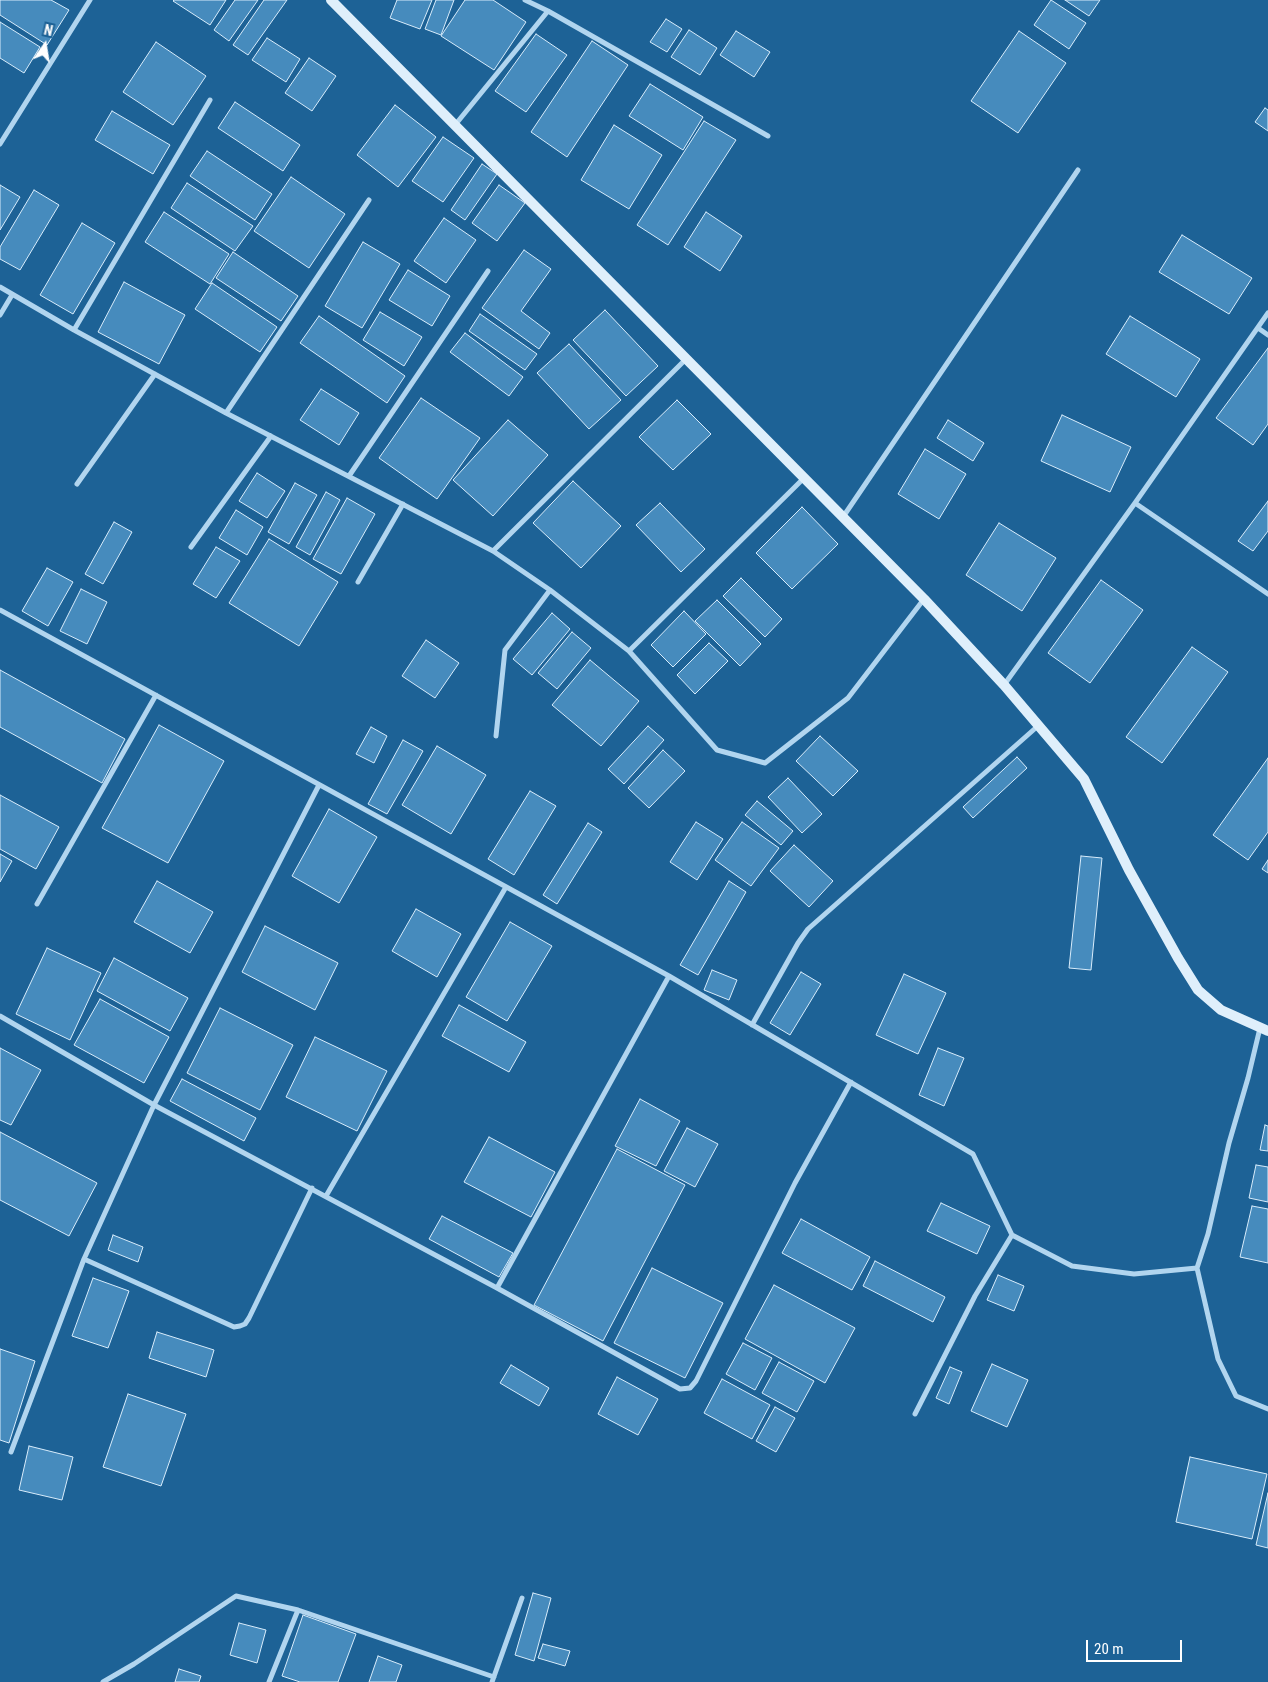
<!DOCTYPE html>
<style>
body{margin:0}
#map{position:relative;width:1268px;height:1682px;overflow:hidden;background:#1d6296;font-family:"Roboto Condensed",sans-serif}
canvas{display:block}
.north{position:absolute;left:20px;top:20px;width:50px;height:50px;-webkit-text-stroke:4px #1d6296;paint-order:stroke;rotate:13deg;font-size:14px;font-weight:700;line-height:20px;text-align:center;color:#fff}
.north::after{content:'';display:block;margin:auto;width:18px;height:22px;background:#fff;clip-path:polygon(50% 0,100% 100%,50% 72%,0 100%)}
.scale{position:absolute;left:1086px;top:1640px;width:96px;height:22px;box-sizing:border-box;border:2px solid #fff;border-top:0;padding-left:6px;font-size:15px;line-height:18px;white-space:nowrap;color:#fff;-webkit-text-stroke:4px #1d6296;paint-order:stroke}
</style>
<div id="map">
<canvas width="1268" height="1682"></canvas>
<div class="north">N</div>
<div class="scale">20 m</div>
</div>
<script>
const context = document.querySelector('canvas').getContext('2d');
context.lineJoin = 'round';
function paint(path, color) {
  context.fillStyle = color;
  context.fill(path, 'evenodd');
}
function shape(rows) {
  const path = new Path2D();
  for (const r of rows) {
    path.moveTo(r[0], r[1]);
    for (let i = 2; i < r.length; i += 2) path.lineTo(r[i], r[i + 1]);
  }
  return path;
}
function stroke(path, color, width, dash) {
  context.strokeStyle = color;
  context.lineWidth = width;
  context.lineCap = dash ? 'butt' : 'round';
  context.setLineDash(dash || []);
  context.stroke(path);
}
const building = shape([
 [0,0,51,0,69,10,47,45,0,15,0,0],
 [174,0,226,0,210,25,173,1,174,0],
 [235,0,258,0,229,41,214,30,235,0],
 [264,0,287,0,248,55,233,45,264,0],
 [397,0,432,0,420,29,390,18,397,0],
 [436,0,454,0,441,35,425,29,436,0],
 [465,0,493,0,526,22,494,70,441,36,465,0],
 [1051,0,1086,23,1069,49,1034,25,1051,0],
 [1065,0,1100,0,1089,16,1065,0],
 [666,19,682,29,667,52,650,42,666,19],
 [0,22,40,47,24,73,0,58,0,22],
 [689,30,717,48,700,75,671,57,689,30],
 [736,31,770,52,754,77,720,55,736,31],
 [1019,31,1066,63,1018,133,971,101,1019,31],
 [536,34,567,55,526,112,495,91,536,34],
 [267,38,300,59,286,82,252,60,267,38],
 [592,41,628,65,567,157,531,132,592,41],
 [156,42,206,76,173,125,123,92,156,42],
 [309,58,336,76,312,111,285,93,309,58],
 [650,84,703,117,683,150,629,116,650,84],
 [235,102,300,145,283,171,218,128,235,102],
 [395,105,436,137,398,187,357,155,395,105],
 [1265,108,1268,110,1268,131,1255,122,1265,108],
 [112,111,170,145,153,174,95,140,112,111],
 [704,121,736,140,668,245,637,225,704,121],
 [614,125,662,155,629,209,581,180,614,125],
 [443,137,474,158,443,202,412,181,443,137],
 [207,151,272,194,255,220,190,176,207,151],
 [482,164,497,174,465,220,451,210,482,164],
 [291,177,345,214,309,268,254,231,291,177],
 [187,183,253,226,235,251,171,208,187,183],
 [0,185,20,197,0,230,0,185],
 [499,185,525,203,497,241,472,223,499,185],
 [34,190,59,205,20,270,0,259,0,247,34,190],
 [164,212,229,254,210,284,145,242,164,212],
 [706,212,742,236,720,271,684,247,706,212],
 [444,218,476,240,446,283,414,261,444,218],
 [82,223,115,243,73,314,40,295,82,223],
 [1182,235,1252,278,1229,314,1159,272,1182,235],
 [363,242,400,264,362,328,325,306,363,242],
 [524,250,551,269,521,311,550,333,539,349,482,308,524,250],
 [233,252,298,296,281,321,216,278,233,252],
 [408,270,450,296,432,326,389,300,408,270],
 [124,282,185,315,159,364,98,332,124,282],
 [212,283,277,327,260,352,195,309,212,283],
 [605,310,658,366,626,396,573,340,605,310],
 [380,312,422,337,404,366,363,340,380,312],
 [480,314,537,354,525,370,469,331,480,314],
 [319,316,405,376,387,403,300,343,319,316],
 [1130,316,1200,359,1176,397,1106,354,1130,316],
 [465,333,523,377,509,396,450,352,465,333],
 [569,344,621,400,589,429,537,373,569,344],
 [1268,348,1268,424,1253,445,1216,418,1268,348],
 [321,389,359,413,339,445,300,420,321,389],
 [421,398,480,438,437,499,379,458,421,398],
 [677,400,711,434,673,470,639,437,677,400],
 [1062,415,1131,447,1110,492,1041,461,1062,415],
 [508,420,548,455,493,516,453,480,508,420],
 [948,420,984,443,973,461,937,438,948,420],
 [925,449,966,474,939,519,898,494,925,449],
 [257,473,285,491,267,518,239,501,257,473],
 [573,481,621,526,581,568,533,523,573,481],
 [295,483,317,495,289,544,268,532,295,483],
 [326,492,340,500,310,555,296,547,326,492],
 [347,498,375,514,341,574,313,559,347,498],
 [1268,501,1268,531,1253,551,1238,541,1268,501],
 [660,503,705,549,681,572,636,525,660,503],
 [802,507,838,544,792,589,756,553,802,507],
 [236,510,263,527,247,555,219,538,236,510],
 [114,522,132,532,103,584,85,574,114,522],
 [999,523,1056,558,1022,611,966,575,999,523],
 [269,539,338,582,299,646,229,603,269,539],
 [216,547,240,561,216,598,193,584,216,547],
 [47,568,73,582,48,626,22,611,47,568],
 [741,578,782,619,765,637,723,596,741,578],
 [1101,580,1143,610,1090,683,1048,653,1101,580],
 [81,589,107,602,87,644,60,631,81,589],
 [717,600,761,644,740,666,695,621,717,600],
 [684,611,706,634,673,667,651,645,684,611],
 [552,613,570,629,532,675,513,659,552,613],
 [572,632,591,648,557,689,538,673,572,632],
 [426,640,459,663,435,698,402,676,426,640],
 [709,643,728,661,695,694,677,675,709,643],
 [1192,647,1228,672,1162,763,1126,737,1192,647],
 [590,660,639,701,601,746,552,705,590,660],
 [0,670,125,739,102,783,0,727,0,670],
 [159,725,224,761,168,863,102,828,159,725],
 [648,726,664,740,624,784,608,769,648,726],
 [371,727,387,736,374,763,356,754,371,727],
 [820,736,858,771,833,796,796,761,820,736],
 [403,740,423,751,387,814,368,804,403,740],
 [437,746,486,775,451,834,402,805,437,746],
 [663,750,685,771,649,808,628,788,663,750],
 [1017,757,1027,768,973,818,963,807,1017,757],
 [1268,758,1268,832,1248,860,1213,835,1268,758],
 [788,778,822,814,802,833,768,797,788,778],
 [530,791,556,806,514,875,488,859,530,791],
 [0,795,59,827,36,869,0,849,0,795],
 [757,801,793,831,781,845,745,815,757,801],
 [329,809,377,837,339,903,292,876,329,809],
 [696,822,723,839,697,880,670,862,696,822],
 [742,822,779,848,751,886,715,860,742,822],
 [588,823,602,832,557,904,543,895,588,823],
 [794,845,833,881,809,907,770,871,794,845],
 [0,854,12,861,0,882,0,854],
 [1081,856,1102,858,1091,970,1069,968,1081,856],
 [1268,860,1268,873,1262,869,1268,860],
 [157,881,213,912,190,953,134,922,157,881],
 [729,881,746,892,698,975,680,965,729,881],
 [416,909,461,934,437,977,392,951,416,909],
 [510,922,552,946,507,1021,466,997,510,922],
 [265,926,338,963,315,1010,242,972,265,926],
 [47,948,101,973,70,1040,16,1014,47,948],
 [114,958,188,998,170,1031,97,991,114,958],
 [712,970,737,980,729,1000,704,990,712,970],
 [801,972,821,984,790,1035,770,1023,801,972],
 [904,974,946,993,918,1054,876,1035,904,974],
 [100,999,169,1037,144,1083,74,1045,100,999],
 [459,1005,526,1042,509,1072,442,1036,459,1005],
 [220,1008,293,1045,260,1110,187,1073,220,1008],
 [315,1037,387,1071,357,1131,286,1097,315,1037],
 [0,1048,41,1070,11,1125,0,1120,0,1048],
 [938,1048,964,1058,944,1106,919,1095,938,1048],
 [182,1079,256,1118,244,1141,170,1101,182,1079],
 [640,1099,680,1121,656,1166,615,1146,640,1099],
 [1265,1125,1268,1126,1268,1151,1260,1150,1265,1125],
 [687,1128,718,1144,695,1187,664,1171,687,1128],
 [0,1132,97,1183,69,1236,0,1200,0,1132],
 [489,1137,555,1172,531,1217,464,1182,489,1137],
 [617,1149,685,1185,603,1341,534,1305,617,1149],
 [1256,1165,1268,1167,1268,1202,1249,1198,1256,1165],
 [941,1203,990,1226,977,1254,927,1231,941,1203],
 [1252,1206,1268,1209,1268,1263,1240,1257,1252,1206],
 [442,1216,513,1253,499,1277,429,1239,442,1216],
 [801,1219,870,1257,852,1290,782,1253,801,1219],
 [113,1235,143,1247,138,1262,108,1250,113,1235],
 [875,1261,945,1297,933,1322,863,1286,875,1261],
 [652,1268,723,1303,685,1378,614,1343,652,1268],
 [998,1275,1024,1286,1014,1311,987,1300,998,1275],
 [93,1278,129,1291,108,1348,72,1336,93,1278],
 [774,1285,855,1328,825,1383,745,1339,774,1285],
 [157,1332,214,1350,206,1377,149,1358,157,1332],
 [743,1343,772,1358,755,1390,726,1374,743,1343],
 [0,1349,35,1361,9,1443,0,1440,0,1349],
 [779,1362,814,1381,797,1412,762,1393,779,1362],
 [992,1364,1028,1380,1007,1427,971,1411,992,1364],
 [511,1365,549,1388,539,1406,500,1383,511,1365],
 [950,1367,962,1372,949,1404,936,1398,950,1367],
 [617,1377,658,1399,638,1435,598,1414,617,1377],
 [722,1379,770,1405,752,1439,704,1413,722,1379],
 [128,1394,186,1414,161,1486,103,1467,128,1394],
 [775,1407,795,1418,776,1452,756,1441,775,1407],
 [29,1446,73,1457,62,1500,19,1490,29,1446],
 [1190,1457,1267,1474,1252,1539,1176,1522,1190,1457],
 [1268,1493,1268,1548,1256,1545,1268,1493],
 [533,1593,551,1598,534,1661,515,1655,533,1593],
 [303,1615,356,1634,338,1682,300,1682,282,1676,303,1615],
 [239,1623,266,1630,257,1663,230,1655,239,1623],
 [543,1644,570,1651,565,1666,538,1658,543,1644],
 [378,1656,402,1665,396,1682,369,1682,378,1656],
 [179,1669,201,1676,199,1682,175,1682,179,1669]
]);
const street = shape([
 [525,0,548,11],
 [455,125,548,11,768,136],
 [0,144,90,0],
 [0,287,74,330,226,413,493,551,550,590,629,651,717,750,765,763,848,698,924,599],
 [0,315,12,295],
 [1258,328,1268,335],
 [74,330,210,100],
 [226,413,369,200],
 [349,476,488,271],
 [77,484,155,374],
 [1135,503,1268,594],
 [843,517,1078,170],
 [191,547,271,436],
 [493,551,686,359],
 [358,582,403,504],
 [0,610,669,976,973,1154,1012,1235,1072,1266,1134,1274,1197,1268],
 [629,651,804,478],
 [1004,685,1135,503,1268,313],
 [496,736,505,650,550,590],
 [37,904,156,695],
 [0,1016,154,1105,497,1288,669,976],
 [752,1025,798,943,808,929,1039,725],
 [1260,1028,1248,1078,1229,1143,1208,1234,1197,1268,1218,1359,1236,1396,1268,1409],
 [326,1196,506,887],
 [84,1259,234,1327,240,1326,245,1324,249,1318,312,1188],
 [497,1288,680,1389,690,1388,696,1381,795,1183,851,1082],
 [915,1414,975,1296,1012,1235],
 [11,1452,84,1259,154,1105,319,785],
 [103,1682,134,1664,236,1596,298,1610,494,1677],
 [269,1682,298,1610],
 [492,1682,522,1598]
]);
const secondary = shape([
 [331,0,924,599,1004,685,1084,779,1129,870,1178,958,1198,990,1221,1010,1268,1031]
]);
paint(building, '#468bbd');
stroke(building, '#d8ecfb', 1);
stroke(street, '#b1d5ef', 5);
stroke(secondary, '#dfeffb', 10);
</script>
